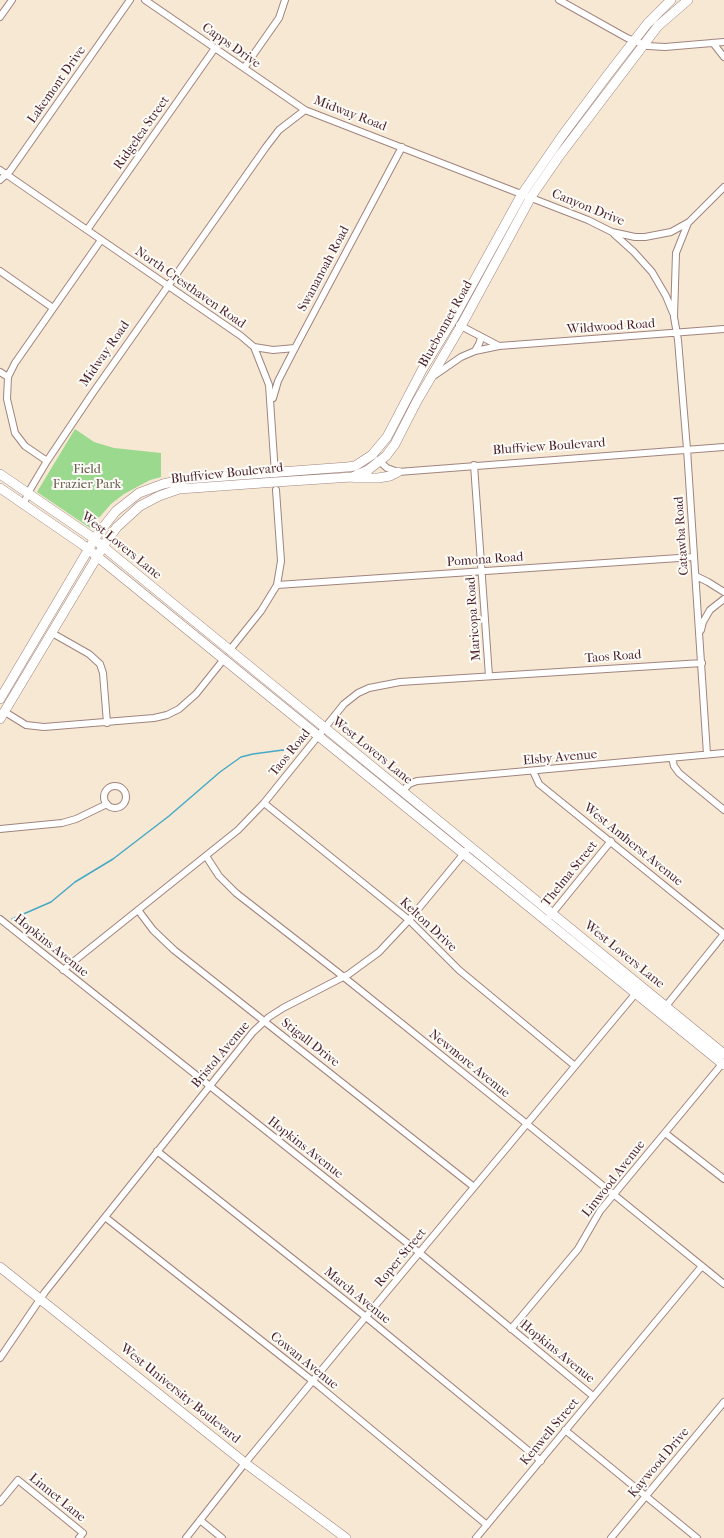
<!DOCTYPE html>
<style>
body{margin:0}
canvas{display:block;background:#f7e8d3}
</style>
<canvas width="724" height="1538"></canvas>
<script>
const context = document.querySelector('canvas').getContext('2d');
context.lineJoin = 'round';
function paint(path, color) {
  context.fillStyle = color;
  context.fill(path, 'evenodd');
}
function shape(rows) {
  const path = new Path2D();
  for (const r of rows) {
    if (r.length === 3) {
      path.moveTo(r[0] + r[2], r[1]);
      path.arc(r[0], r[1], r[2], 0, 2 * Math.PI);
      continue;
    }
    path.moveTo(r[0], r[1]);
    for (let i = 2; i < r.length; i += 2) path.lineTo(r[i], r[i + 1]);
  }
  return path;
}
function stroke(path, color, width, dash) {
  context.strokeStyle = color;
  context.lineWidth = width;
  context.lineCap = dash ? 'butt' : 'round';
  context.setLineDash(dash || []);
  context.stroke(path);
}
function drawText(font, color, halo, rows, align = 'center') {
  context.font = font + ' "IM FELL French Canon",serif';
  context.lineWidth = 4;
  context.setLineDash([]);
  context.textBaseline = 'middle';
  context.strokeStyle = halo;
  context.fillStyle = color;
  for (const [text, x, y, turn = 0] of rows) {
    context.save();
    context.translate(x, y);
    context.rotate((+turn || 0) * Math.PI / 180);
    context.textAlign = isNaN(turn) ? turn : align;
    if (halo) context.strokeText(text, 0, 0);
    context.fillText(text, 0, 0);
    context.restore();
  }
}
const green = shape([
 [75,429,94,442,114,448,161,453,161,477,150,480,124,494,111,504,90,528,37,492]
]);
const stream = shape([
 [12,919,51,902,75,882,113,859,169,816,220,772,241,757,253,754,283,750,293,751]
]);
const street = shape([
 [145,0,305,110,588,220,612,232,635,237,645,237,671,232,689,222,724,187],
 [559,0,627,38,648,46,665,47,724,42],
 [0,17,12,0],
 [713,43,724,57],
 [244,68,279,18,285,0],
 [0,170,241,336,254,347,269,385,275,474],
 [0,180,10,171,130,0],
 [688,223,676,253,674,317,678,340,687,449,707,754],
 [87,230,215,48],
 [614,234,634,252,652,272,666,296,673,313],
 [0,271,53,308],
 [459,325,499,346,724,329],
 [254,347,273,350,295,348],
 [475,351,479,344,481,338],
 [0,372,8,377,7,399,15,433,25,446,47,461],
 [435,375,461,357,475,351,499,346],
 [8,377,15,363,101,240],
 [273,398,278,381,295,348,402,147],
 [378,460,387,468,398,472,724,447],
 [474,465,489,676],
 [24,504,28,493,47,461,92,394,266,147,279,130,305,110],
 [696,576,708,582,724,592],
 [277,585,694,557],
 [701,630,703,622,710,610,724,599],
 [52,633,89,654,100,664,103,673,107,723],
 [229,651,261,611,277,585,281,561,276,490],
 [5,712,26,725,44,727,154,718,167,715,179,709,188,701,196,694,224,659],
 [672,758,674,766,679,773,724,810],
 [533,771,539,784,724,934],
 [115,797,11],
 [402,792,409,784,417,781,724,753],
 [264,803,409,920,459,970,575,1066],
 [0,829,62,823,76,819,107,804],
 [206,856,219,876,236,893,340,974,527,1124,724,1284],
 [138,910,153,930,174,950,474,1187],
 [550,916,611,841],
 [0,919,416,1250,593,1396],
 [63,970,238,830,264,803,344,704,358,693,369,688,400,682,702,663],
 [666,1006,724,934],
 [665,1133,724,1179],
 [157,1151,366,1317,541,1461],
 [105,1217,319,1386,487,1525],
 [511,1329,578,1249,600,1211,722,1064],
 [0,1358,45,1292,253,1032,269,1017,283,1008,349,974,379,952,409,920,466,851],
 [565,1430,697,1538],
 [0,1502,18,1480,83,1533,79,1538],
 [200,1520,222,1538],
 [186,1538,245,1463,339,1349,636,993],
 [476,1538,702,1266],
 [611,1538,724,1402]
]);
const secondary = shape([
 [0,474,89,535,724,1054],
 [355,478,378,478,390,476,398,472],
 [0,488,83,545,724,1065],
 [0,699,97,535,116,511,139,493,163,484,186,479,347,467,355,466,372,455,387,437,422,370,452,321,522,194,562,136,606,77,647,24,671,0],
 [0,719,106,542,117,527,140,506,159,496,179,489,276,482,352,477,368,470,386,456,395,444,417,401,461,326,531,197,560,155,658,26,688,0],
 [0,1267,245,1463,346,1538]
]);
const streetNames = [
 ["Capps Drive",231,46,35],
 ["Lakemont Drive",57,85,-55],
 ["Midway Road",350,114,21],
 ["Ridgelea Street",142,133,-55],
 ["Canyon Drive",588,208,22],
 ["Swananoah Road",324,269,-62],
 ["North Cresthaven Road",190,288,35],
 ["Bluebonnet Road",446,324,-61],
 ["Wildwood Road",611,327,-4],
 ["Midway Road",105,354,-55],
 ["Bluffview Boulevard",549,447,-4],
 ["Bluffview Boulevard",227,474,-6],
 ["Catawba Road",682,536,-94],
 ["West Lovers Lane",121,546,39],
 ["Pomona Road",485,560,-4],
 ["Maricopa Road",474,619,-94],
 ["Taos Road",613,657,-4],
 ["West Lovers Lane",372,751,39],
 ["Taos Road",290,753,-51],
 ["Elsby Avenue",560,758,-5],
 ["West Amherst Avenue",633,845,39],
 ["Thelma Street",570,874,-51],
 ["Kelton Drive",428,925,43],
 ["Hopkins Avenue",51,946,39],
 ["West Lovers Lane",624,955,39],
 ["Stigall Drive",310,1043,38],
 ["Bristol Avenue",221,1055,-50],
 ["Newmore Avenue",469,1064,39],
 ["Hopkins Avenue",305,1148,38],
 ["Linwood Avenue",614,1179,-52],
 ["Roper Street",401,1258,-50],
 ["March Avenue",357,1296,39],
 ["Hopkins Avenue",557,1352,39],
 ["Cowan Avenue",304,1361,39],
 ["West University Boulevard",180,1394,39],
 ["Kenwell Street",550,1432,-50],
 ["Kaywood Drive",659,1463,-50],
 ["Linnet Lane",57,1498,39]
];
const parkNames = [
 ["Field",87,470],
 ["Frazier Park",87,485]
];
paint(green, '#9ad98e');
stroke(stream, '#48a9c7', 1.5);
stroke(street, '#a0847f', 8);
stroke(secondary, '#a0847f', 10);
stroke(street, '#fff', 6);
stroke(secondary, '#fff', 9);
drawText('13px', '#4a1f2b', '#fdfcf7', streetNames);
drawText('13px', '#625749', '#fdfcf7', parkNames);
</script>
